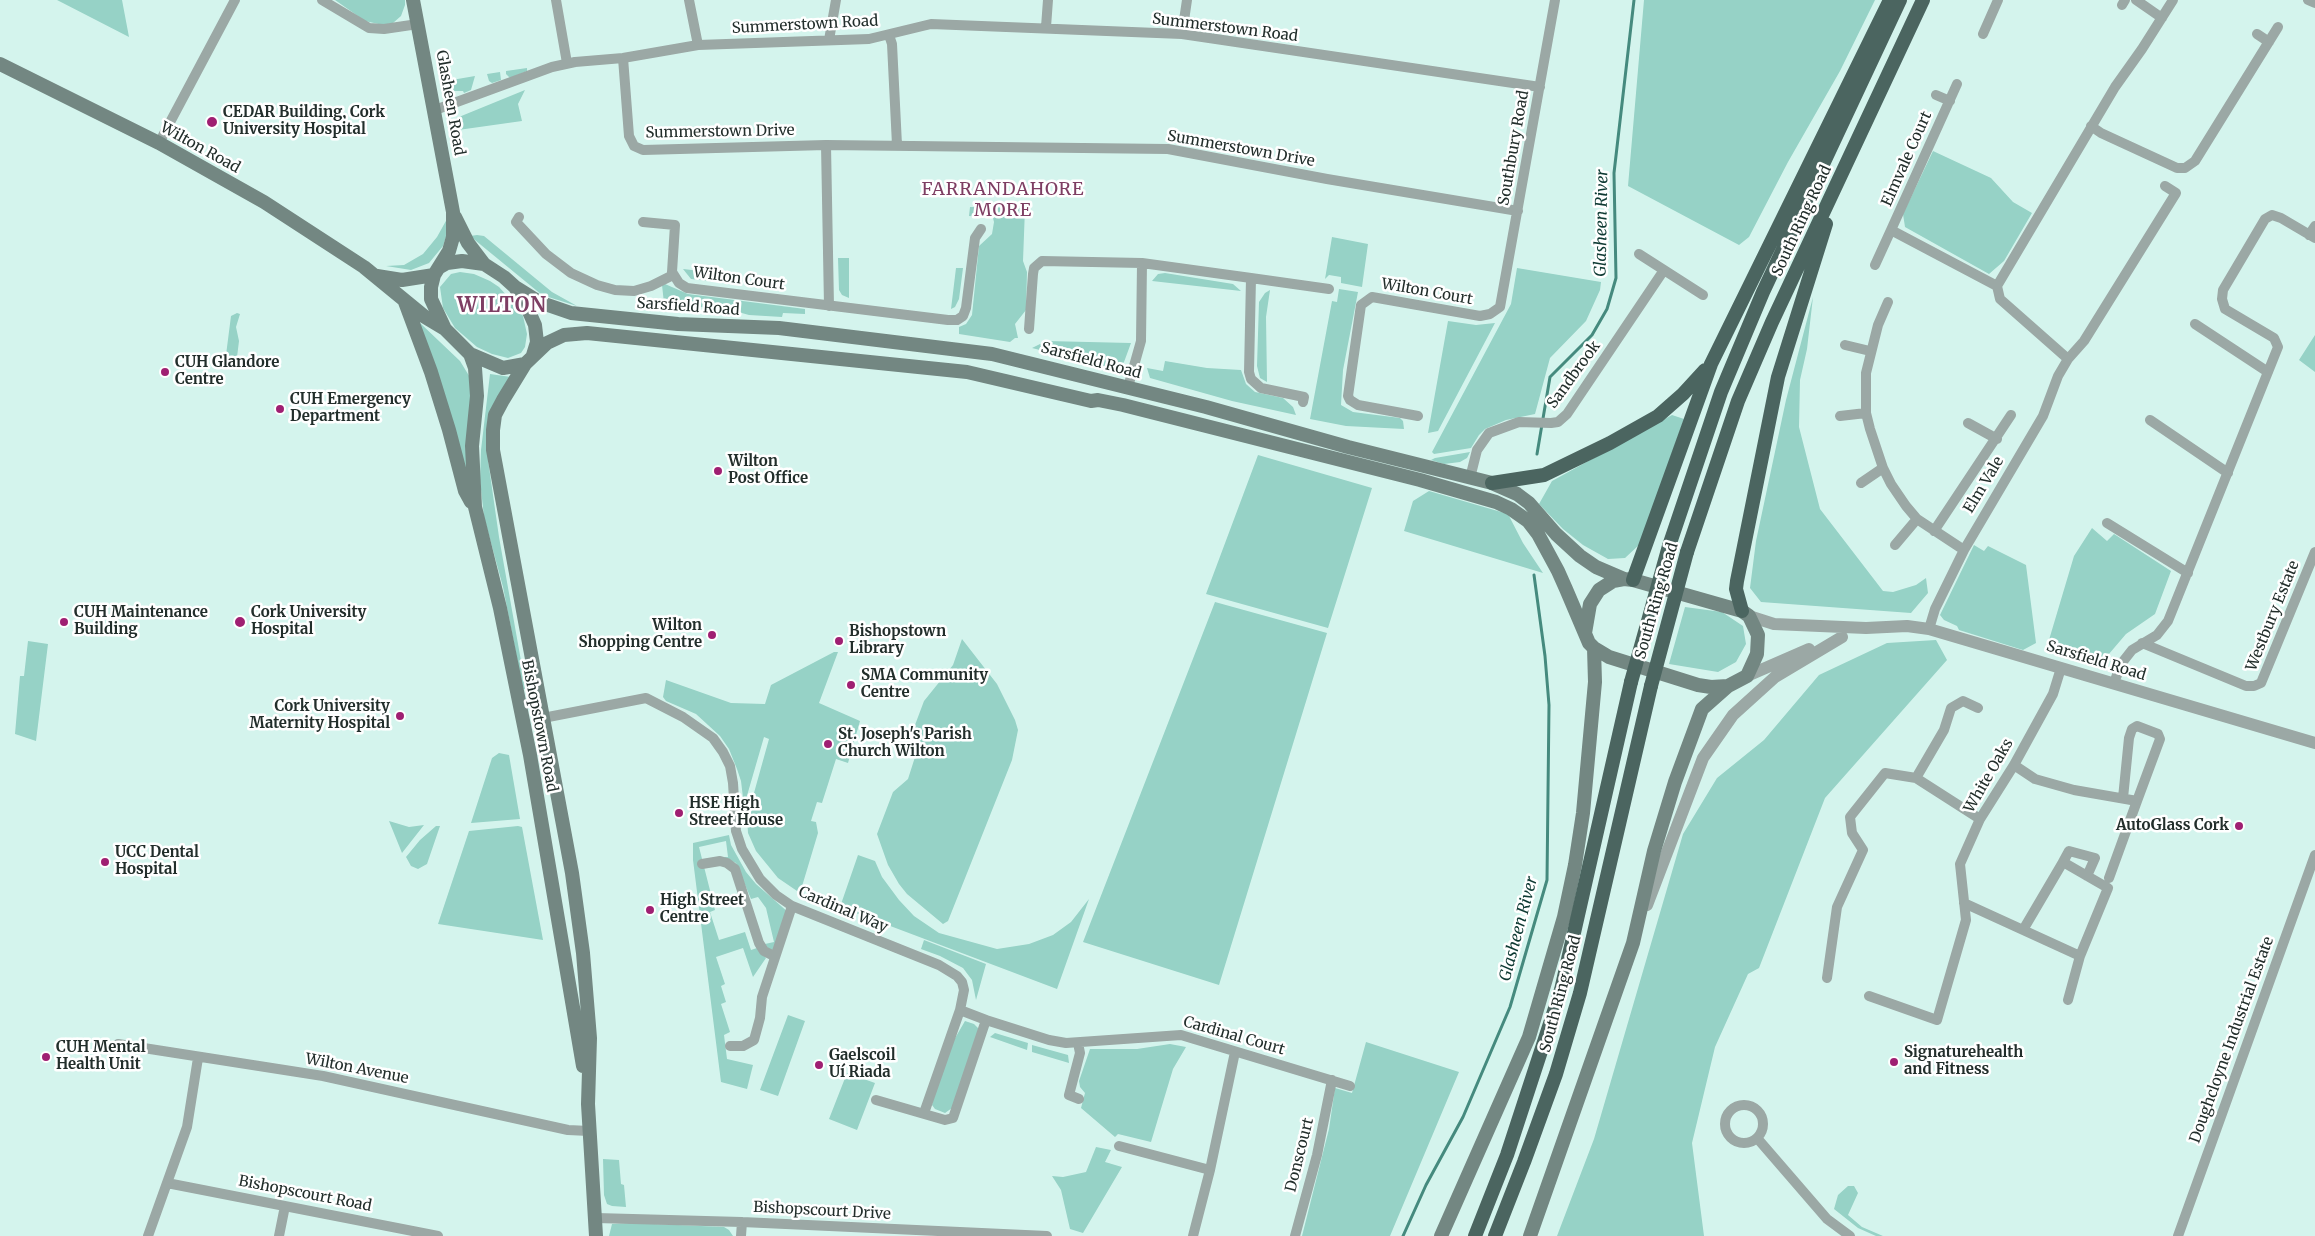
<!DOCTYPE html>
<meta charset="utf-8">
<style>
body{margin:0}
canvas{display:block;background:#d4f4ed}
</style>
<canvas width="2315" height="1236"></canvas>
<script>
const context = document.querySelector('canvas').getContext('2d');
context.lineJoin = 'round';
function paint(path, color) {
  context.fillStyle = color;
  context.fill(path, 'evenodd');
}
function shape(rows) {
  const path = new Path2D();
  for (const r of rows) {
    if (r.length === 3) {
      path.moveTo(r[0] + r[2], r[1]);
      path.arc(r[0], r[1], r[2], 0, 2 * Math.PI);
      continue;
    }
    path.moveTo(r[0], r[1]);
    for (let i = 2; i < r.length; i += 2) path.lineTo(r[i], r[i + 1]);
  }
  return path;
}
function stroke(path, color, width, dash) {
  context.strokeStyle = color;
  context.lineWidth = width;
  context.lineCap = dash ? 'butt' : 'round';
  context.setLineDash(dash || []);
  context.stroke(path);
}
function drawText(font, color, halo, rows, align = 'center') {
  context.font = font + ' Merriweather,serif';
  context.lineWidth = 5;
  context.setLineDash([]);
  context.textBaseline = 'middle';
  context.strokeStyle = halo;
  context.fillStyle = color;
  for (const [text, x, y, turn = 0] of rows) {
    context.save();
    context.translate(x, y);
    context.rotate((+turn || 0) * Math.PI / 180);
    context.textAlign = isNaN(turn) ? turn : align;
    if (halo) context.strokeText(text, 0, 0);
    context.fillText(text, 0, 0);
    context.restore();
  }
}
const green = shape([
 [57,0,122,0,129,37],
 [335,0,405,0,405,5,401,16,393,23,383,25,365,21],
 [1644,0,1875,0,1840,71,1788,162,1749,237,1739,245,1628,186],
 [527,68,527,71,510,78,506,74,506,71],
 [500,72,501,80,492,83,489,81,487,74],
 [475,76,471,90,464,93,463,91,452,91,445,88,440,82],
 [525,90,518,104,522,121,451,131,451,122,454,119],
 [1933,151,1991,178,2013,202,2032,213,2004,261,1989,274,1905,227,1903,214],
 [970,207,1025,208,1023,261,1027,272,1026,310,1015,324,1018,338,1015,338,1010,342,959,334,959,327,966,324,972,315,979,246,992,234,994,222,993,218,969,216],
 [447,219,446,237,443,246,429,263,411,270,386,266,404,265,423,254,437,237],
 [477,235,484,236,552,292,577,306,542,295,470,236],
 [1332,237,1368,244,1362,287,1341,283,1341,277,1329,275,1325,279],
 [838,258,849,258,849,298,842,295,839,290],
 [956,268,963,268,959,299,955,307,951,309],
 [1517,268,1601,282,1600,290,1586,321,1550,358,1535,414,1506,420,1485,429,1479,435,1471,448,1434,454,1432,452,1511,304],
 [683,269,727,274,726,283,691,279],
 [460,272,474,274,490,281,499,287,518,308,523,316,527,334,525,347,521,353,508,358,492,354,477,347,455,328,443,308,440,287,451,274],
 [1165,273,1233,284,1241,291,1152,281,1158,274],
 [665,284,688,294,805,309,805,314,783,313,782,317,749,315,731,310,731,307,717,305,716,308,700,307,665,312,662,285],
 [1339,289,1358,292,1343,370,1341,405,1353,412,1400,418,1403,421,1404,429,1346,426,1310,419,1332,301,1337,302],
 [1270,290,1266,317,1267,382,1260,378,1257,366,1259,302,1265,293],
 [1813,297,1807,349,1800,380,1799,427,1820,509,1883,591,1893,592,1916,585,1926,578,1928,593,1911,613,1761,602,1750,588,1756,541,1786,400],
 [237,313,240,314,236,327,239,341,237,357,231,365,226,355,231,316],
 [1448,321,1476,325,1495,323,1438,431,1428,433],
 [419,322,460,361,471,379,467,477],
 [2315,335,2315,372,2299,360],
 [1046,341,1131,343,1124,362,1120,367,1111,368,1032,348],
 [1165,361,1207,368,1241,370,1246,384,1255,392,1283,398,1293,407,1296,415,1232,401,1150,378,1147,368,1163,371],
 [490,374,511,377,488,460,499,537,526,689,523,689,503,587,484,517,480,480,481,450],
 [1672,415,1684,419,1640,544,1625,558,1608,559,1583,545,1563,529,1539,504,1552,481],
 [1470,452,1467,458,1460,462,1444,464,1431,460,1435,458],
 [1258,455,1372,488,1328,628,1206,594],
 [1429,491,1508,514,1523,543,1543,573,1404,531,1413,501],
 [2092,528,2107,541,2114,534,2171,571,2155,614,2126,634,2097,668,2046,650,2074,556],
 [1974,545,1984,551,1988,546,2026,565,2036,643,2023,650,1959,630,1957,626,1944,620,1940,615],
 [1215,602,1327,633,1219,985,1083,942],
 [1685,607,1722,612,1743,626,1746,644,1736,662,1718,672,1669,664],
 [962,639,997,684,1015,720,1018,730,1012,760,948,921,943,924,907,894,899,884,888,865,877,834,893,792,908,779,915,757,912,749,916,736,912,733,924,701,953,665],
 [1936,640,1947,660,1825,798,1759,968,1748,974,1715,1047,1692,1143,1704,1236,1557,1236,1594,1139,1683,834,1717,778,1764,740,1819,675,1887,643],
 [28,641,48,644,36,741,15,734,20,676,24,676],
 [834,652,838,652,819,703,860,721,848,763,836,759,822,803,817,802,811,821,816,822,818,833,800,893,778,878,756,851,748,833,747,818,769,739,764,737,744,806,741,781,737,769,729,749,720,736,696,714,666,701,663,697,666,680,731,703,765,704,771,685],
 [499,753,509,755,520,819,471,823,492,758],
 [389,821,409,827,424,825,402,853],
 [436,826,440,826,427,864,418,869,411,866,406,857,420,840],
 [518,826,522,827,543,940,438,924,469,831],
 [729,835,731,845,746,872,756,884,789,913,774,949,770,951,765,944,774,942,766,908,758,897,751,899,736,863,723,857,728,857,726,841,699,847,715,910,710,912,719,940,745,932,751,950,757,948,766,958,753,977,743,948,716,957,725,984,721,986,726,1002,721,1004,730,1032,724,1035,727,1059,753,1065,747,1089,721,1082,693,860,693,843],
 [858,855,875,861,882,877,899,900,914,916,939,933,997,949,1029,944,1053,935,1071,922,1089,899,1057,989,840,907],
 [924,940,986,964,976,1000,972,980,963,968,940,956,921,949],
 [788,1015,805,1021,778,1096,760,1090],
 [965,1021,974,1024,979,1029,952,1108,945,1113,935,1109,932,1105,933,1100,954,1040],
 [995,1033,1028,1043,1027,1050,990,1037],
 [1366,1042,1459,1072,1390,1236,1302,1236,1329,1129,1335,1088,1352,1093],
 [1170,1044,1186,1047,1173,1069,1151,1142,1118,1134,1115,1137,1081,1108,1085,1093,1080,1087,1079,1081,1090,1049,1137,1049],
 [1032,1045,1068,1055,1069,1063,1032,1052],
 [847,1073,875,1083,857,1130,829,1119],
 [1096,1147,1111,1150,1105,1162,1122,1167,1083,1233,1070,1229,1061,1190,1052,1176,1063,1177,1086,1172],
 [603,1159,619,1160,621,1184,624,1185,626,1207,612,1206,607,1204,604,1195],
 [1848,1186,1854,1186,1858,1193,1848,1215,1862,1227,1883,1236,1876,1236,1858,1228,1834,1209,1838,1195],
 [631,1223,724,1227,729,1230,733,1236,609,1236,612,1224]
]);
const stream = shape([
 [1537,454,1550,377,1592,335,1607,309,1616,278,1614,173,1634,0],
 [1403,1236,1426,1185,1463,1117,1510,1007,1547,880,1549,705,1545,656,1534,575]
]);
const minor = shape([
 [322,0,369,28,384,29,418,24],
 [556,0,567,63],
 [689,0,698,45],
 [2136,0,2162,18],
 [2308,0,2315,3],
 [2122,5,2125,0],
 [1046,27,1048,0],
 [1182,34,1187,0],
 [1983,34,1998,0],
 [2257,34,2269,42],
 [889,35,892,44,897,145],
 [829,40,836,0],
 [623,58,629,136,634,146,643,150,826,145,1168,149,1327,179,1518,211],
 [1957,84,1891,230,1997,286],
 [1936,95,1950,101],
 [435,110,552,67,575,62,623,58,698,45,869,39,931,24,1182,34,1540,87],
 [2091,126,2101,133,2177,168,2185,168,2195,161,2278,27],
 [159,143,235,0],
 [826,145,829,306],
 [519,217,516,222,546,254,571,273,597,285,615,290,634,291,651,286,673,275],
 [643,222,675,225,672,272,679,283,687,288,948,320,957,320,963,316,966,308,975,238,981,229],
 [2309,235,2315,226],
 [1639,254,1703,295],
 [1142,263,1251,278,1249,372,1251,379,1261,388,1304,397,1303,402],
 [1875,265,1891,230],
 [1251,278,1329,289],
 [1888,302,1878,325,1866,373,1866,413,1870,429,1883,468,1891,484,1906,506,1917,519,1964,550],
 [2195,324,2268,372],
 [1029,329,1033,274,1034,268,1042,261,1142,263,1141,341,1128,387],
 [1845,345,1870,351],
 [2068,359,2084,341,2176,193,2165,186],
 [1418,416,1358,405,1350,400,1348,396,1361,305,1372,297,1480,316,1490,314,1500,307,1555,0],
 [1840,416,1866,413],
 [2150,420,2228,473],
 [1968,423,1997,439],
 [1470,478,1477,450,1489,433,1519,422,1551,423,1558,422,1567,414,1664,270],
 [1861,483,1883,468],
 [2107,523,2188,573],
 [1934,531,2011,415],
 [1895,545,1917,519],
 [1929,629,1935,609,1964,550,2043,416,2058,376,2068,359,2000,299,1997,286,2115,87,2142,49,2173,0],
 [2142,643,2246,686,2254,686,2261,683,2315,552],
 [2114,683,2121,664,2132,650,2157,635,2168,621,2278,347,2274,338,2225,309,2222,299,2223,290,2265,219,2272,215,2281,218,2315,238],
 [543,718,646,698,683,717,713,738,723,752,730,766,733,783,736,831,742,849,760,879,776,895,792,906,939,965,957,976,962,982,964,990,960,1010,986,1020,953,1118,945,1120,876,1100],
 [2014,765,2035,779,2074,790,2137,801,2109,878],
 [1916,778,1944,730,1951,708,1963,701,1978,708],
 [2123,798,2129,738,2132,729,2137,726,2158,734,2160,739,2137,801],
 [2063,862,2069,851,2095,858,2087,876],
 [702,864,720,861,727,863,735,869,759,943,764,951,774,956],
 [1964,903,2080,956],
 [2023,930,2063,862,2108,888,2080,956,2068,1000],
 [1827,978,1837,907,1863,850,1852,833,1850,817,1885,773,1916,778,1980,819],
 [1869,996,1937,1020,1966,920,1960,864,1980,819,2014,765,2053,694,2061,668],
 [986,1020,1049,1040,1066,1043,1181,1035,1350,1086],
 [1078,1043,1080,1053,1069,1095,1079,1099],
 [118,1044,323,1076,568,1130,589,1131],
 [730,1046,743,1046,754,1040,760,1018,762,997,792,906],
 [1744,1124,19],
 [924,1113,960,1010],
 [1757,1138,1827,1219,1850,1236],
 [1119,1146,1210,1170],
 [167,1183,438,1236],
 [596,1218,742,1222,1047,1236],
 [148,1236,187,1127,198,1058],
 [279,1236,285,1206],
 [741,1236,742,1222],
 [1193,1236,1210,1170,1235,1052],
 [1295,1236,1317,1155,1332,1080],
 [2178,1236,2315,855]
]);
const tertiary = shape([
 [1749,616,1774,624,1866,628,1907,626,1929,629,2315,743],
 [1747,676,1809,649],
 [1647,905,1703,758,1733,715,1775,677,1842,637]
]);
const secondary = shape([
 [413,0,453,212,453,237,449,251,434,275,431,287,431,299,445,329,470,354,503,368,525,364],
 [0,64,159,143,264,202,364,267,425,317,445,329],
 [455,217,468,243,484,264],
 [440,267,447,263,462,261,484,264,504,277,515,287,526,305,535,325,537,342,533,355],
 [377,276,402,280,434,275],
 [515,287,539,302,571,313,678,324,779,328,992,354,1206,407,1348,447,1492,483,1517,494,1529,503,1556,534,1580,556,1596,567,1624,579],
 [405,302,431,372,449,430,465,491,471,502],
 [470,354,475,368,477,396,472,446,475,507,500,608,530,755,583,1066],
 [596,1236,588,1104,590,1038,583,953,572,873,493,450,493,430,495,415,503,400,525,364,547,343,564,335,587,333,967,372,1091,401,1098,400,1123,405,1420,480,1496,502,1511,509,1528,521,1538,534,1558,571,1566,589,1589,643,1594,648,1609,657,1698,685,1711,687,1728,686,1747,676,1757,654,1758,635,1749,616,1742,611,1633,580,1624,579,1613,581,1599,590,1590,604,1585,633],
 [1441,1236,1529,1037,1564,917,1575,865,1583,813,1595,682,1594,648],
 [1530,1236,1633,943,1654,851,1675,782,1702,709,1728,686]
]);
const trunk = shape([
 [1492,483,1544,475,1610,443,1658,416,1683,394,1705,370],
 [1669,546,1721,392,1763,292,1900,0],
 [1687,552,1738,401,1772,322,1923,0],
 [1633,580,1711,364,1890,0],
 [1742,611,1736,589,1737,581,1778,377,1826,224],
 [1475,1236,1507,1155,1561,990,1631,682],
 [1495,1236,1524,1162,1556,1074,1580,993,1651,686]
]);
const trunkBridge = shape([
 [1631,682,1669,546],
 [1651,686,1687,552]
]);
const markers = [
 [212,122,6,"#9f1f72"],
 [165,372,5,"#9f1f72"],
 [280,409,5,"#9f1f72"],
 [718,471,5,"#9f1f72"],
 [64,622,5,"#9f1f72"],
 [240,622,6,"#9f1f72"],
 [712,635,5,"#9f1f72"],
 [839,641,5,"#9f1f72"],
 [851,685,5,"#9f1f72"],
 [400,716,5,"#9f1f72"],
 [828,744,5,"#9f1f72"],
 [679,813,5,"#9f1f72"],
 [2239,826,5,"#9f1f72"],
 [105,862,5,"#9f1f72"],
 [650,910,5,"#9f1f72"],
 [46,1057,5,"#9f1f72"],
 [1894,1062,5,"#9f1f72"],
 [819,1065,5,"#9f1f72"]
];
const streetNames = [
 ["Summerstown Road",805,25,-3],
 ["Summerstown Road",1225,28,7],
 ["Glasheen Road",450,103,80],
 ["Summerstown Drive",720,132,-1],
 ["Wilton Road",200,148,29],
 ["Southbury Road",1514,148,-80],
 ["Summerstown Drive",1241,149,10],
 ["Elmvale Court",1907,159,-66],
 ["South Ring Road",1802,221,-65],
 ["Wilton Court",739,279,8],
 ["Wilton Court",1427,292,10],
 ["Sarsfield Road",688,307,4],
 ["Sarsfield Road",1091,361,15],
 ["Sandbrook",1574,375,-54],
 ["Elm Vale",1984,485,-59],
 ["South Ring Road",1657,601,-74],
 ["Westbury Estate",2273,616,-68],
 ["Sarsfield Road",2096,661,17],
 ["Bishopstown Road",539,726,79],
 ["White Oaks",1989,776,-60],
 ["Cardinal Way",843,910,23],
 ["South Ring Road",1561,994,-75],
 ["Cardinal Court",1234,1036,16],
 ["Doughcloyne Industrial Estate",2232,1040,-70],
 ["Wilton Avenue",357,1069,11],
 ["Donscourt",1300,1155,-76],
 ["Bishopscourt Road",305,1194,11],
 ["Bishopscourt Drive",822,1211,3]
];
const poiNames = [
 ["CEDAR Building, Cork",223,113],
 ["University Hospital",223,130],
 ["CUH Glandore",175,363],
 ["Centre",175,380],
 ["CUH Emergency",290,400],
 ["Department",290,417],
 ["Wilton",728,462],
 ["Post Office",728,479],
 ["CUH Maintenance",74,613],
 ["Building",74,630],
 ["Cork University",251,613],
 ["Hospital",251,630],
 ["Wilton",702,626,"right"],
 ["Shopping Centre",702,643,"right"],
 ["Bishopstown",849,632],
 ["Library",849,649],
 ["SMA Community",861,676],
 ["Centre",861,693],
 ["Cork University",390,707,"right"],
 ["Maternity Hospital",390,724,"right"],
 ["St. Joseph's Parish",838,735],
 ["Church Wilton",838,752],
 ["HSE High",689,804],
 ["Street House",689,821],
 ["AutoGlass Cork",2229,826,"right"],
 ["UCC Dental",115,853],
 ["Hospital",115,870],
 ["High Street",660,901],
 ["Centre",660,918],
 ["CUH Mental",56,1048],
 ["Health Unit",56,1065],
 ["Signaturehealth",1904,1053],
 ["and Fitness",1904,1070],
 ["Gaelscoil",829,1056],
 ["Uí Riada",829,1073]
];
const waterNames = [
 ["Glasheen River",1602,223,-89],
 ["Glasheen River",1519,929,-75]
];
const quarterNames = [
 ["FARRANDAHORE",1003,190],
 ["MORE",1003,211]
];
const districtNames = [
 ["WILTON",502,306]
];
paint(green, '#96d2c6');
stroke(stream, '#458a7e', 3);
stroke(minor, '#9ba8a5', 10);
stroke(tertiary, '#9ba8a5', 12);
stroke(secondary, '#738782', 14);
stroke(trunk, '#4b6560', 14);
stroke(trunkBridge, '#4b6560', 14);
for (const [x, y, r, color] of markers) {
  const dot = new Path2D();
  dot.arc(x, y, r, 0, 2 * Math.PI);
  context.fillStyle = color;
  context.fill(dot);
  stroke(dot, '#fff', 2);
}
drawText('15px', '#222e2b', '#fff', streetNames);
drawText('bold 15px', '#222e2b', '#fff', poiNames, 'left');
drawText('italic 16px', '#0e3a33', '#fff', waterNames);
context.letterSpacing = '1px';
drawText('18px', '#7e3e63', '#fff', quarterNames);
context.letterSpacing = '0px';
context.letterSpacing = '1px';
drawText('bold 20px', '#7e3e63', '#fff', districtNames);
context.letterSpacing = '0px';
</script>
